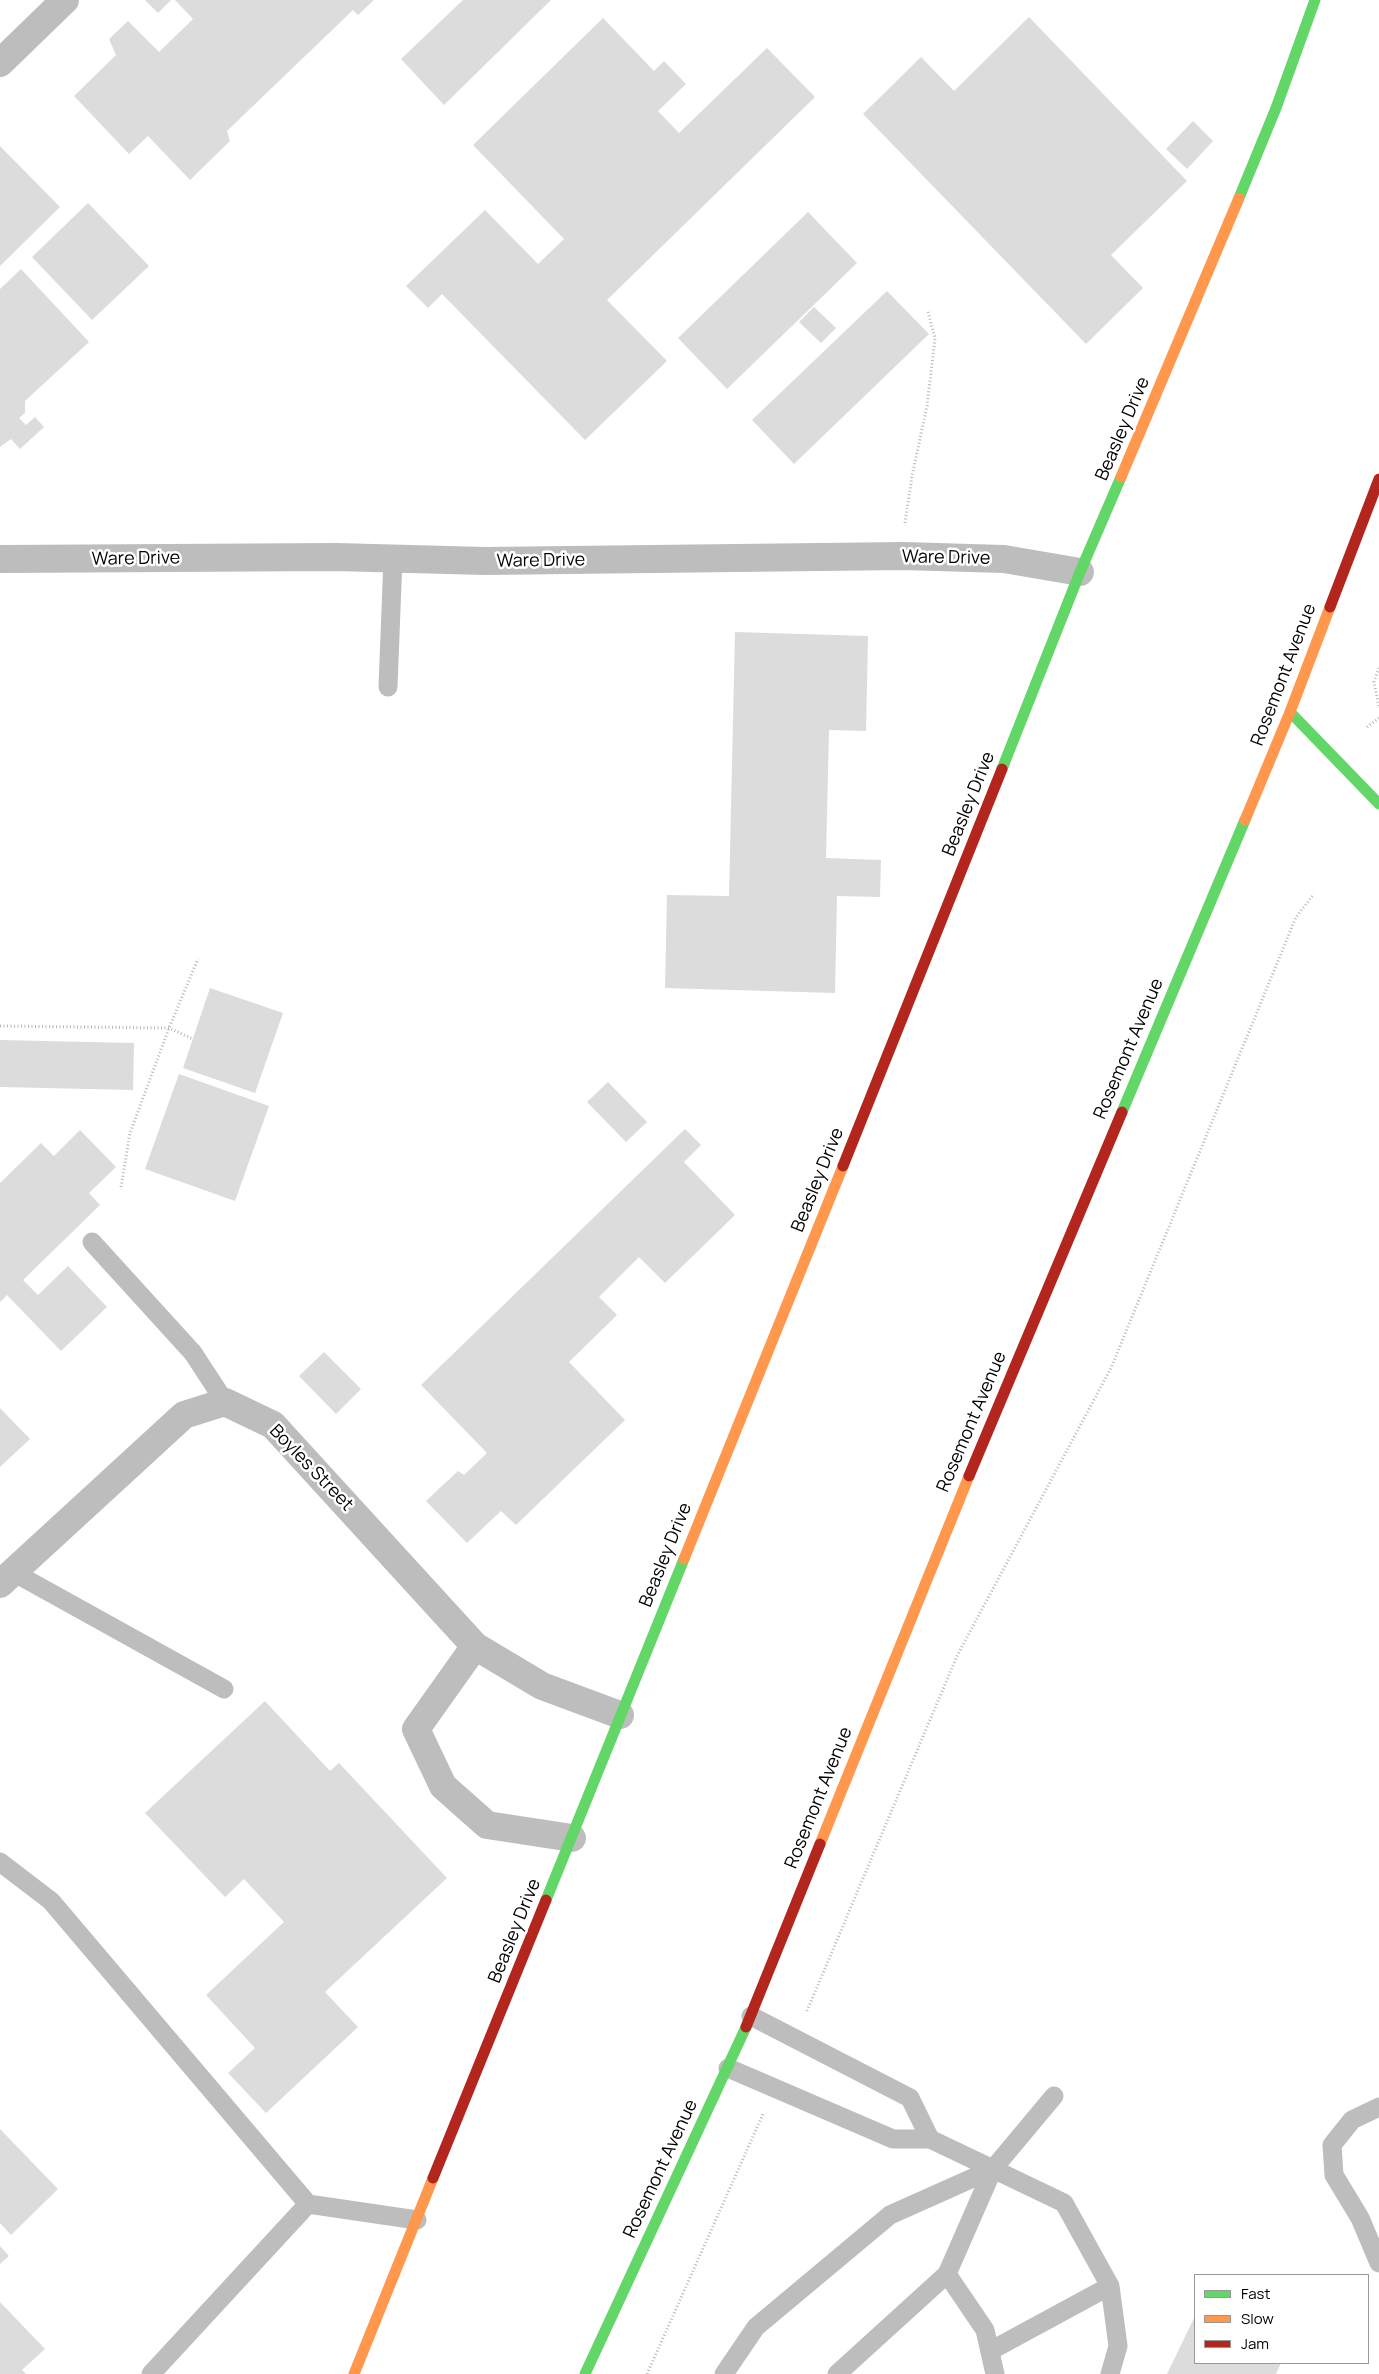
<!DOCTYPE html>
<style>
body{margin:0}
#map{position:relative;width:1379px;height:2374px;overflow:hidden;background:#fff;font-family:Manrope,sans-serif}
canvas{display:block}
.legend{position:absolute;left:1194px;top:2274px;width:175px;height:90px;box-sizing:border-box;background:#fff;border:1px solid #999;margin:0;padding:6px 9px;list-style:none;font-size:15px;color:#000}
.legend li{display:flex;align-items:center;gap:10px;height:25px}
.legend b{width:25px;border:1px solid #999}
</style>
<div id="map">
<canvas width="1379" height="2374"></canvas>
<ul class="legend">
<li><b style="height:6px;background:#63d668"></b>Fast</li>
<li><b style="height:6px;background:#ff974d"></b>Slow</li>
<li><b style="height:6px;background:#b3261e"></b>Jam</li>
</ul>
</div>
<script>
const context = document.querySelector('canvas').getContext('2d');
context.lineJoin = 'round';
function paint(path, color) {
  context.fillStyle = color;
  context.fill(path, 'evenodd');
}
function shape(rows) {
  const path = new Path2D();
  for (const r of rows) {
    path.moveTo(r[0], r[1]);
    for (let i = 2; i < r.length; i += 2) path.lineTo(r[i], r[i + 1]);
  }
  return path;
}
function stroke(path, color, width, dash) {
  context.strokeStyle = color;
  context.lineWidth = width;
  context.lineCap = dash ? 'butt' : 'round';
  context.setLineDash(dash || []);
  context.stroke(path);
}
function drawText(font, color, halo, rows, align = 'center') {
  context.font = font + ' Manrope,sans-serif';
  context.lineWidth = 5;
  context.setLineDash([]);
  context.textBaseline = 'middle';
  context.strokeStyle = halo;
  context.fillStyle = color;
  for (const [text, x, y, turn = 0] of rows) {
    context.save();
    context.translate(x, y);
    context.rotate((+turn || 0) * Math.PI / 180);
    context.textAlign = isNaN(turn) ? turn : align;
    if (halo) context.strokeText(text, 0, 0);
    context.fillText(text, 0, 0);
    context.restore();
  }
}
const building = shape([
 [145,0,171,0,158,13],
 [175,0,374,0,358,15,353,10,227,131,230,141,190,180,148,136,129,154,74,96,116,55,109,39,128,21,159,52,193,19],
 [463,0,551,0,444,105,401,59],
 [1029,17,1187,181,1111,255,1143,288,1086,344,863,114,921,57,954,91],
 [603,18,654,71,664,61,686,84,658,111,679,133,767,48,815,97,607,300,667,361,585,440,442,294,428,308,406,286,485,210,538,264,564,239,473,145],
 [1193,121,1213,141,1187,169,1166,149],
 [0,146,60,207,0,266],
 [88,203,149,266,92,320,32,257],
 [808,212,857,263,727,389,678,338],
 [21,269,89,342,25,401,25,413,19,418,26,425,35,417,44,427,20,449,11,439,0,447,0,289],
 [887,291,929,334,794,464,752,420],
 [814,307,836,328,821,343,799,322],
 [735,632,868,636,866,731,829,730,826,858,881,860,880,897,837,896,835,993,665,988,667,895,729,896],
 [210,988,283,1013,255,1093,183,1068],
 [0,1040,134,1043,133,1090,0,1087],
 [179,1074,269,1106,235,1201,145,1169],
 [608,1082,647,1122,626,1142,587,1102],
 [685,1129,701,1145,684,1162,735,1215,665,1283,639,1257,599,1297,617,1315,569,1362,625,1420,516,1525,501,1511,467,1543,426,1501,458,1471,464,1475,487,1453,421,1385],
 [80,1130,116,1167,89,1193,100,1205,23,1280,38,1295,68,1266,107,1307,61,1351,7,1295,0,1302,0,1183,41,1143,54,1156],
 [324,1352,361,1389,336,1414,299,1376],
 [0,1408,30,1439,0,1467],
 [265,1701,330,1771,339,1763,447,1878,325,1992,358,2027,266,2113,228,2073,255,2048,206,1995,284,1922,244,1879,225,1897,145,1813],
 [0,2129,58,2189,11,2235,0,2223],
 [0,2246,9,2256,0,2264],
 [0,2302,45,2349,22,2370,26,2374,0,2374],
 [1195,2316,1195,2363,1281,2363,1276,2374,1167,2374]
]);
const path = shape([
 [905,523,912,476,927,406,935,338,928,312],
 [1379,668,1374,682,1379,707],
 [1367,727,1379,718],
 [0,1026,169,1028,193,1039],
 [121,1187,130,1133,169,1028,198,959],
 [807,2011,957,1656,1111,1368,1296,917,1314,894],
 [647,2374,763,2114]
]);
const lane = shape([
 [388,687,393,558],
 [92,1242,193,1353,225,1402],
 [13,1572,224,1689],
 [0,1862,51,1901,308,2204,151,2374],
 [728,2068,893,2139,930,2139,910,2098,751,2016],
 [1379,2107,1352,2120,1332,2145,1334,2175,1360,2218,1379,2263],
 [930,2139,993,2169,1054,2096],
 [308,2204,417,2220],
 [947,2274,985,2330,995,2374],
 [990,2351,1110,2286],
 [724,2374,756,2327,890,2215,993,2169,1064,2203,1110,2286,1118,2346,1110,2374],
 [837,2374,947,2274,993,2169]
]);
const street = shape([
 [0,63,65,0],
 [0,559,336,557,485,561,903,556,1004,559,1080,572],
 [0,1584,184,1415,225,1402,273,1425,475,1646,542,1686,620,1715],
 [475,1646,416,1729,443,1786,487,1825,572,1838]
]);
const fast = shape([
 [1239,198,1276,108,1315,0],
 [1290,712,1379,804],
 [1002,769,1080,572,1121,477],
 [1122,1112,1245,820],
 [546,1900,684,1559],
 [585,2374,746,2027]
]);
const slow = shape([
 [1121,477,1239,198],
 [1245,820,1290,712,1330,607],
 [684,1559,843,1166],
 [820,1844,969,1476],
 [354,2374,433,2178]
]);
const jam = shape([
 [1330,607,1379,479],
 [843,1166,1002,769],
 [969,1476,1122,1112],
 [746,2027,820,1844],
 [433,2178,546,1900]
]);
const streetNames = [
 ["Beasley Drive",1123,429,-67],
 ["Ware Drive",946,558,1],
 ["Ware Drive",136,559,-1],
 ["Ware Drive",541,561,-1],
 ["Rosemont Avenue",1284,675,-69],
 ["Beasley Drive",969,804,-68],
 ["Rosemont Avenue",1129,1049,-67],
 ["Beasley Drive",818,1180,-68],
 ["Rosemont Avenue",972,1422,-67],
 ["Boyles Street",311,1468,46],
 ["Beasley Drive",666,1555,-68],
 ["Rosemont Avenue",819,1798,-68],
 ["Beasley Drive",515,1931,-68],
 ["Rosemont Avenue",661,2169,-65]
];
paint(building, '#dcdcdc');
stroke(path, '#b8b8b8', 3, [1, 2.5]);
stroke(lane, '#bdbdbd', 19);
stroke(street, '#bdbdbd', 28);
stroke(fast, '#63d668', 11);
stroke(slow, '#ff974d', 11);
stroke(jam, '#b3261e', 11);
drawText('18px', '#000', '#fff', streetNames);
</script>
